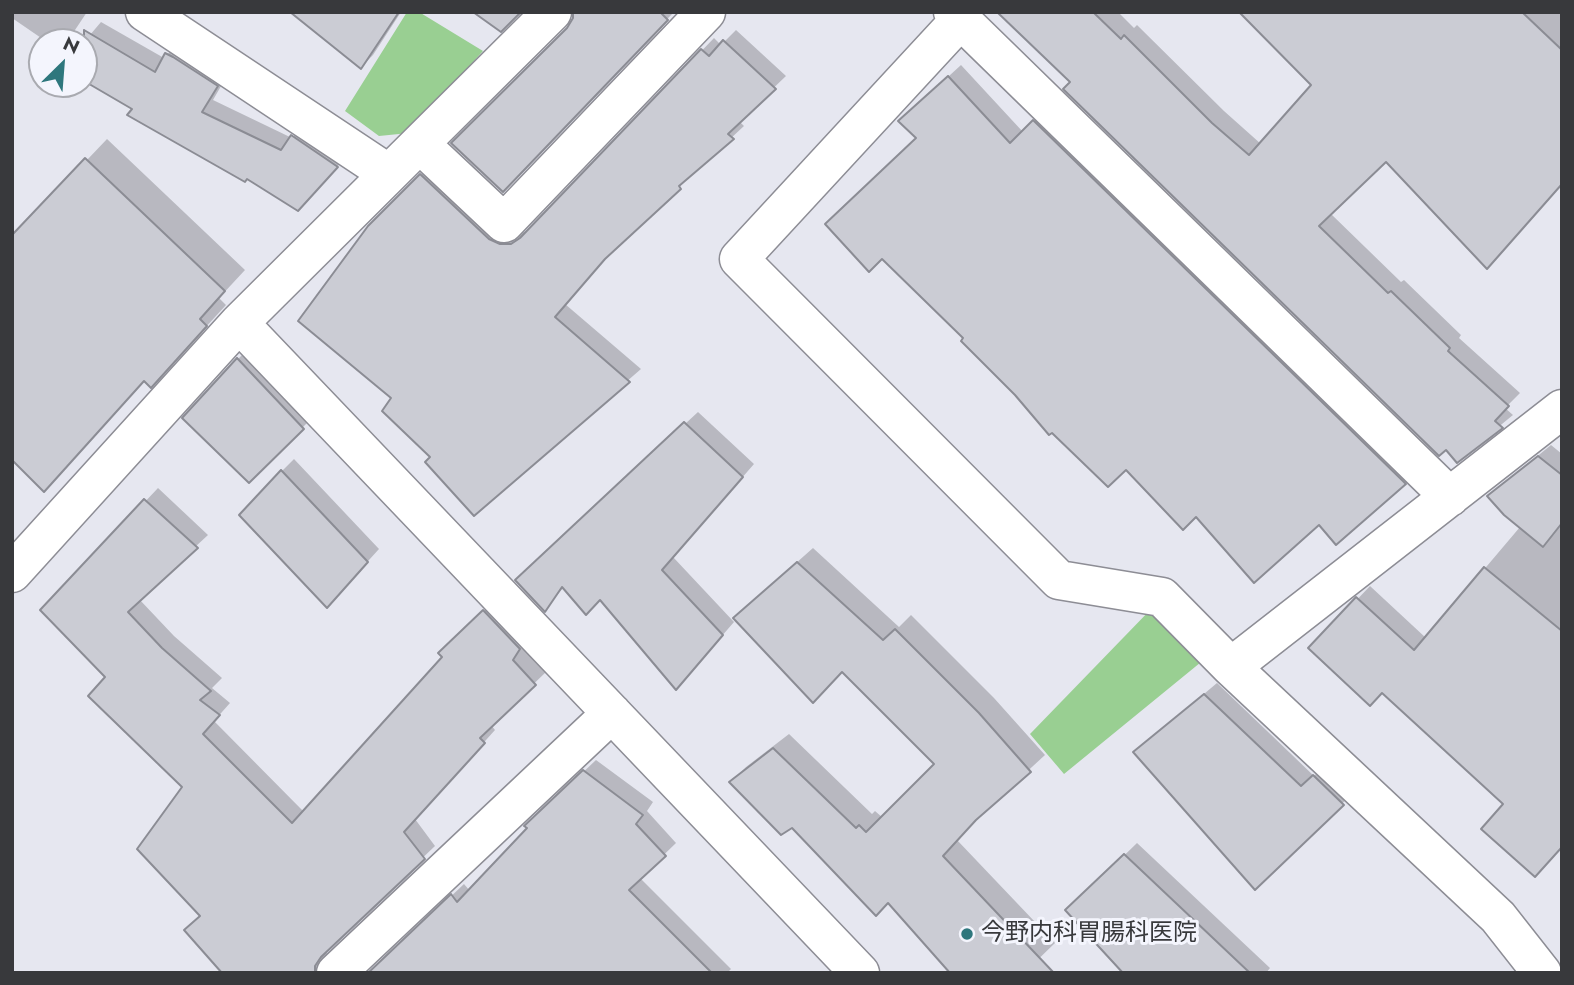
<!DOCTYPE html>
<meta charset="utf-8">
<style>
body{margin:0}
#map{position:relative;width:1574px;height:985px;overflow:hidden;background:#e6e7f0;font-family:Jost,sans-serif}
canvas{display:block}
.frame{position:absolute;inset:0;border:14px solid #38393c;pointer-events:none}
.north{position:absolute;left:28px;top:28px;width:70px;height:70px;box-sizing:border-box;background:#f4f5fd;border:2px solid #a9aab0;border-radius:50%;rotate:25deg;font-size:19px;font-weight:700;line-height:28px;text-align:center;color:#38393c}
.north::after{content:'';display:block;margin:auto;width:24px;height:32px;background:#2e777d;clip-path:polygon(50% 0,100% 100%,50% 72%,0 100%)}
</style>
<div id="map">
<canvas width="1574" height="985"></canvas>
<div class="frame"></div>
<div class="north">N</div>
</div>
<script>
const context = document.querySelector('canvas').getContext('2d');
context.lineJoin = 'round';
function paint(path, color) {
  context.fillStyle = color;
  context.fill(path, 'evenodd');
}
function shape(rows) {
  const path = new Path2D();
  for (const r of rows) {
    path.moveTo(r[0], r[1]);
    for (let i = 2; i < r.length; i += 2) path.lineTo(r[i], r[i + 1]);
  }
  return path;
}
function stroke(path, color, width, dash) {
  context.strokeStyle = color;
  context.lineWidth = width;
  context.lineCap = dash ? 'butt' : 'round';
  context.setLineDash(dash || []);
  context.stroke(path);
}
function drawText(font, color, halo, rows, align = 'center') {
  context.font = font + ' Jost,"Noto Sans JP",sans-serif';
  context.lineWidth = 6;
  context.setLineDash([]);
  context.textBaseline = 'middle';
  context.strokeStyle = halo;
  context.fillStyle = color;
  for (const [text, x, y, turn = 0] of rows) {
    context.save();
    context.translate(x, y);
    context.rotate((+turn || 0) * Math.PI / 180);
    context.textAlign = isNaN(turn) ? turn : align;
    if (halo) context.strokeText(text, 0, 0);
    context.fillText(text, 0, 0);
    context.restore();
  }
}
const green = shape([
 [407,12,419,12,483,51,409,133,379,136,345,111],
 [1154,606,1206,658,1064,774,1030,734]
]);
const shadow = shape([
 [12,12,87,12,67,42,47,42,12,18],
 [306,12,401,12,373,55,361,67],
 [575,12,674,12,503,190,575,17],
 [999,12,1118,12,1134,28,1137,25,1224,111,1261,144,1313,85,1242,12,1562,12,1562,183,1386,160,1330,213,1401,282,1404,280,1461,335,1459,338,1520,393,1505,408,1513,415,1458,460],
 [101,22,164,58,179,42,228,74,213,100,292,138,304,124,349,154,309,197,135,109,84,79,84,42],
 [736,30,786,76,739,121,744,126,612,249,565,304,641,369,474,514,432,457,394,398,369,227,433,163,512,233,524,232,533,227,714,38,721,45],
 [961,65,1023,132,1046,110,1416,471,1405,483,1319,522,1197,514,1016,394,966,338,913,109],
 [107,139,245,270,219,298,226,305,171,365,145,380,87,160],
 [250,347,315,415,249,481,238,359],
 [698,412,754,464,673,557,734,622,688,675,601,598,564,587,545,609,529,568],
 [1551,445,1562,454,1562,759,1506,804,1383,691,1311,648,1370,586,1426,638,1520,527,1489,496],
 [294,459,379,549,339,593,282,471],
 [158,488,208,535,139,599,174,636,222,678,212,688,230,703,214,721,304,812,444,657,452,641,496,600,546,672,491,725,495,730,415,819,435,846,331,945,327,952,326,965,330,973,225,973,202,915,185,787,107,677,43,610],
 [813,548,899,627,911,615,994,698,1045,755,982,813,957,840,1055,943,1024,973,888,901,792,825,731,782,746,767,789,734,872,814,875,811,883,818,937,764,842,670,751,603],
 [1217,683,1314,776,1326,764,1354,792,1255,888,1135,752],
 [596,760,653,802,647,811,676,843,640,878,731,969,727,973,370,973,464,884,470,891,529,828,539,814],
 [1137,843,1270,968,1266,973,1126,973,1068,910]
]);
const building = shape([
 [290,12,399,12,361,69,290,12],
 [473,12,521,12,501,32,473,12],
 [573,12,660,12,668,20,503,192,451,143,567,28,573,18,573,12],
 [997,12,1093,12,1121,39,1124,35,1212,123,1249,155,1311,85,1239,12,1522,12,1562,50,1562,184,1487,269,1386,162,1319,226,1388,293,1391,291,1450,348,1448,351,1509,406,1495,421,1503,428,1457,463,1446,450,1439,456,1063,89,1070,82,997,12],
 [84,30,155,72,165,53,173,57,218,86,202,112,281,150,291,135,338,167,298,211,247,179,245,182,127,115,132,109,84,81,84,30],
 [723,40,776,89,728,134,734,139,679,186,681,189,605,259,555,317,630,382,474,516,425,462,430,457,382,411,391,398,298,321,368,226,420,174,489,239,500,244,511,244,520,238,701,49,709,56,723,40],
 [948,76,1010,143,1033,120,1406,484,1336,545,1319,525,1254,583,1196,517,1183,530,1126,470,1108,487,1052,433,1049,435,1015,395,961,341,963,338,882,259,869,272,825,224,916,138,898,121,948,76],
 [85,158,225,291,200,319,207,326,151,388,144,381,44,492,12,460,12,235,85,158],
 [237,358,304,429,249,483,182,418,237,358],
 [684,422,743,477,662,570,723,635,676,690,600,600,586,615,562,587,545,612,515,580,684,422],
 [1538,456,1562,475,1562,523,1543,547,1504,515,1487,496,1538,456],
 [281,470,368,562,327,608,239,515,281,470],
 [144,499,198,548,128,612,162,648,211,691,200,700,220,715,203,734,292,823,442,657,438,653,483,610,520,649,513,660,536,685,480,738,485,743,404,832,425,859,321,957,315,966,315,973,222,973,184,930,200,916,137,849,182,787,88,696,105,677,40,610,144,499],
 [797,562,883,640,895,629,979,713,1031,772,976,820,943,856,1054,973,950,973,888,903,876,916,792,828,781,835,729,782,773,748,856,828,859,825,866,832,934,764,842,672,813,703,733,618,797,562],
 [1484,567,1562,631,1562,847,1535,877,1481,829,1503,804,1382,693,1370,706,1308,648,1356,597,1414,650,1484,567],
 [1204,694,1301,786,1313,775,1344,805,1255,890,1133,752,1204,694],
 [583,770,643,815,636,824,666,856,629,890,712,973,368,973,451,894,457,902,527,828,524,826,583,770],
 [1124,854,1250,973,1123,973,1065,910,1124,854]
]);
const minor = shape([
 [145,12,389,174],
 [953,12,1450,497],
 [960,20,739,259,1059,580,1162,597,1231,667],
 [420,144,504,223,706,12],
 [239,323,860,973],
 [12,573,239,323,552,12],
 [336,973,612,713],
 [1542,973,1498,917,1231,667,1562,409]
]);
const markers = [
 [967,934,7,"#2e777d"]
];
const poiNames = [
 ["今野内科胃腸科医院",981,934]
];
paint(green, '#99cf92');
paint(shadow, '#0003');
paint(building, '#cbccd4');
stroke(building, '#8b8c94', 2);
stroke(minor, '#8d8d95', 41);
stroke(minor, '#fff', 38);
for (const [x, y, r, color] of markers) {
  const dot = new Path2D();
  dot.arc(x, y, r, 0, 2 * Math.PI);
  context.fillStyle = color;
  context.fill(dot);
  stroke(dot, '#f4f5fd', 2.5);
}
drawText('24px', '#38393c', '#f4f5fd', poiNames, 'left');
</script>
